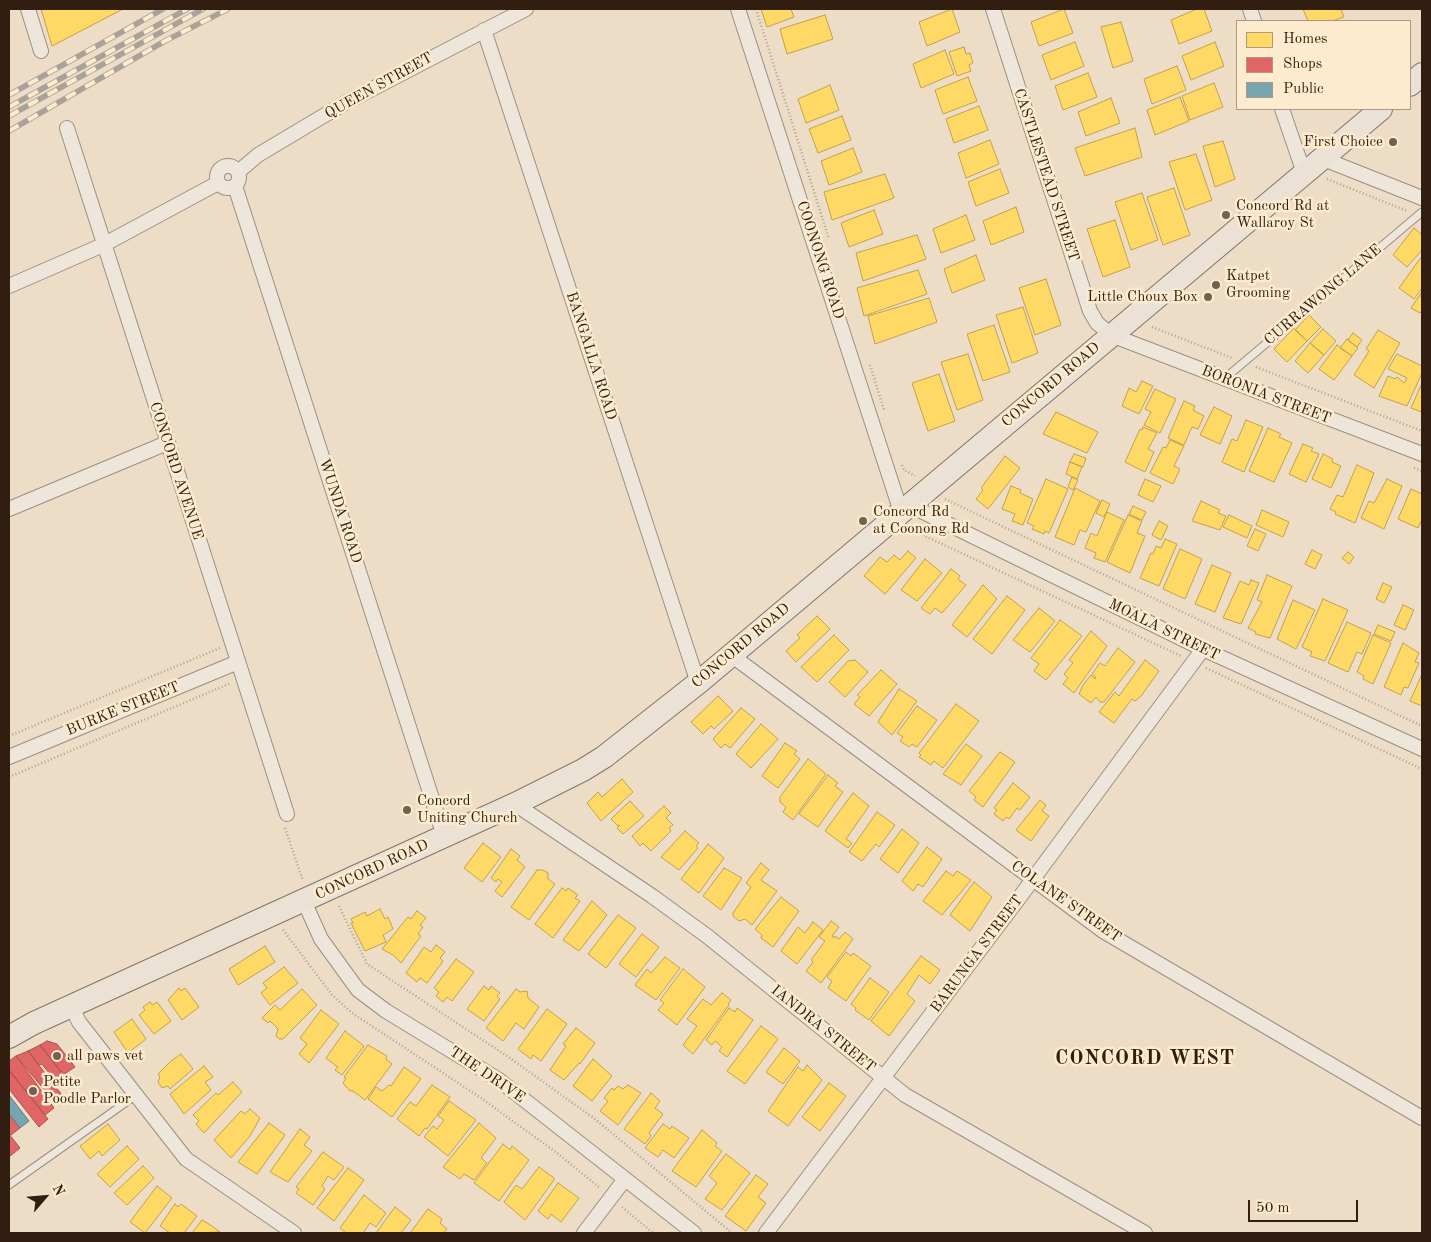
<!DOCTYPE html>
<style>
body{margin:0}
#map{position:relative;width:1431px;height:1242px;overflow:hidden;background:#edddc6;font-family:"Old Standard TT",serif}
canvas{display:block}
.frame{position:absolute;inset:0;border:10px solid #311e10;pointer-events:none}
.legend{position:absolute;left:1236px;top:20px;width:175px;height:90px;box-sizing:border-box;background:#fdebd0;border:1px solid #ab9983;margin:0;padding:6px 9px;list-style:none;font-size:15px;color:#311e10}
.legend li{display:flex;align-items:center;gap:10px;height:25px}
.legend b{width:25px;border:1px solid #ab9983}
.north{position:absolute;left:20px;top:1172px;width:50px;height:50px;-webkit-text-stroke:4px #fdebd0;paint-order:stroke;rotate:63deg;font-size:14px;font-weight:700;line-height:20px;text-align:center;color:#311e10}
.north::after{content:'';display:block;margin:auto;width:18px;height:22px;background:#311e10;clip-path:polygon(50% 0,100% 100%,50% 72%,0 100%)}
.scale{position:absolute;left:1248px;top:1200px;width:110px;height:22px;box-sizing:border-box;border:2px solid #311e10;border-top:0;padding-left:6px;font-size:15px;line-height:18px;white-space:nowrap;color:#311e10;-webkit-text-stroke:4px #fdebd0;paint-order:stroke}
</style>
<div id="map">
<canvas width="1431" height="1242"></canvas>
<div class="frame"></div>
<ul class="legend">
<li><b style="height:14px;background:#ffd966"></b>Homes</li>
<li><b style="height:14px;background:#e06666"></b>Shops</li>
<li><b style="height:14px;background:#76a5af"></b>Public</li>
</ul>
<div class="north">N</div>
<div class="scale">50 m</div>
</div>
<script>
const context = document.querySelector('canvas').getContext('2d');
context.lineJoin = 'round';
function paint(path, color) {
  context.fillStyle = color;
  context.fill(path, 'evenodd');
}
function shape(rows) {
  const path = new Path2D();
  for (const r of rows) {
    if (r.length === 3) {
      path.moveTo(r[0] + r[2], r[1]);
      path.arc(r[0], r[1], r[2], 0, 2 * Math.PI);
      continue;
    }
    path.moveTo(r[0], r[1]);
    for (let i = 2; i < r.length; i += 2) path.lineTo(r[i], r[i + 1]);
  }
  return path;
}
function stroke(path, color, width, dash) {
  context.strokeStyle = color;
  context.lineWidth = width;
  context.lineCap = dash ? 'butt' : 'round';
  context.setLineDash(dash || []);
  context.stroke(path);
}
function drawText(font, color, halo, rows, align = 'center') {
  context.font = font + ' "Old Standard TT",serif';
  context.lineWidth = 5;
  context.setLineDash([]);
  context.textBaseline = 'middle';
  context.strokeStyle = halo;
  context.fillStyle = color;
  for (const [text, x, y, turn = 0] of rows) {
    context.save();
    context.translate(x, y);
    context.rotate((+turn || 0) * Math.PI / 180);
    context.textAlign = isNaN(turn) ? turn : align;
    if (halo) context.strokeText(text, 0, 0);
    context.fillText(text, 0, 0);
    context.restore();
  }
}
const homes = shape([
 [41,9,123,9,52,46,41,9],
 [761,9,791,9,794,17,767,27,761,9],
 [952,9,960,32,927,46,919,22,952,9],
 [1064,9,1073,33,1039,46,1031,22,1064,9],
 [1197,9,1204,9,1212,31,1179,44,1171,20,1197,9],
 [1303,9,1341,9,1344,17,1332,21,1308,21,1303,9],
 [825,15,833,39,787,54,780,29,825,15],
 [1121,22,1133,61,1113,68,1101,27,1121,22],
 [1075,42,1084,66,1051,80,1042,55,1075,42],
 [1215,42,1224,66,1191,80,1182,56,1215,42],
 [964,47,966,54,970,53,973,63,969,65,971,71,957,76,949,52,964,47],
 [945,50,954,74,921,88,913,64,945,50],
 [1177,66,1186,90,1152,104,1144,79,1177,66],
 [1088,73,1097,97,1063,110,1055,86,1088,73],
 [968,77,977,101,943,114,935,90,968,77],
 [1214,83,1223,107,1190,120,1182,96,1214,83],
 [830,85,839,110,806,123,798,99,830,85],
 [1180,97,1189,121,1155,135,1147,110,1180,97],
 [1111,98,1120,123,1086,136,1078,112,1111,98],
 [979,106,988,130,954,143,946,119,979,106],
 [842,116,851,140,818,153,809,129,842,116],
 [1135,128,1142,157,1085,176,1075,148,1135,128],
 [990,140,999,164,966,178,958,153,990,140],
 [1223,141,1235,179,1215,187,1203,146,1223,141],
 [853,148,862,172,829,185,821,161,853,148],
 [1196,154,1212,200,1185,210,1169,162,1196,154],
 [1000,169,1009,193,976,206,968,182,1000,169],
 [885,174,894,198,832,220,824,192,885,174],
 [1174,188,1190,235,1163,245,1147,197,1174,188],
 [1142,193,1158,240,1131,250,1115,202,1142,193],
 [1016,207,1024,232,991,245,983,221,1016,207],
 [874,210,883,234,849,247,841,223,874,210],
 [966,215,975,240,941,253,933,229,966,215],
 [1115,220,1130,267,1103,277,1087,229,1115,220],
 [1414,228,1422,235,1422,250,1407,267,1393,255,1414,228],
 [917,235,926,259,863,281,856,253,917,235],
 [976,255,985,280,952,293,944,269,976,255],
 [1422,256,1422,288,1414,299,1399,288,1422,256],
 [918,270,927,294,864,316,857,288,918,270],
 [1046,279,1061,325,1035,335,1019,288,1046,279],
 [1421,293,1422,310,1420,313,1411,308,1421,293],
 [929,298,937,322,875,344,868,316,929,298],
 [1023,307,1038,353,1012,363,996,315,1023,307],
 [1309,315,1321,327,1307,341,1295,330,1309,315],
 [994,325,1010,372,983,381,967,334,994,325],
 [1294,328,1307,341,1287,362,1274,349,1294,328],
 [1323,329,1336,341,1324,355,1310,343,1323,329],
 [1378,330,1400,343,1374,388,1354,375,1369,351,1366,349,1378,330],
 [1353,333,1362,340,1357,347,1348,340,1353,333],
 [1347,339,1358,348,1352,356,1340,348,1347,339],
 [1310,343,1324,355,1308,373,1295,361,1310,343],
 [1337,345,1352,356,1334,380,1319,369,1337,345],
 [968,354,983,400,957,410,941,362,968,354],
 [1397,354,1422,366,1422,373,1407,406,1379,396,1388,376,1395,379,1397,377,1404,383,1407,378,1388,369,1397,354],
 [939,374,955,421,928,431,912,383,939,374],
 [1142,381,1153,386,1139,414,1122,406,1129,388,1136,392,1142,381],
 [1422,383,1422,415,1422,412,1411,408,1422,383],
 [1155,389,1176,399,1160,433,1144,425,1151,412,1145,409,1155,389],
 [1184,401,1195,406,1193,410,1204,416,1198,429,1192,427,1184,445,1168,438,1184,401],
 [1214,407,1232,416,1220,444,1200,435,1214,407],
 [1056,412,1098,432,1087,453,1043,434,1056,412],
 [1246,420,1263,427,1244,472,1222,462,1232,439,1237,441,1246,420],
 [1143,427,1157,433,1148,449,1154,452,1145,472,1125,462,1140,429,1142,430,1143,427],
 [1268,428,1281,434,1279,437,1292,443,1274,482,1249,471,1268,428],
 [1170,440,1184,446,1174,466,1180,469,1173,484,1150,473,1163,447,1166,448,1170,440],
 [1303,444,1313,448,1311,451,1319,454,1306,482,1289,474,1303,444],
 [1074,454,1086,458,1083,467,1070,462,1074,454],
 [1323,454,1333,459,1332,462,1341,466,1331,488,1312,479,1323,454],
 [1005,456,1020,468,988,509,976,499,983,490,981,488,1005,456],
 [1070,462,1082,467,1077,479,1066,474,1070,462],
 [1357,465,1374,473,1355,523,1335,514,1336,512,1330,509,1337,495,1343,497,1357,465],
 [1072,477,1078,480,1073,490,1068,487,1072,477],
 [1046,479,1068,489,1049,533,1045,531,1044,534,1032,529,1034,526,1027,523,1046,479],
 [1145,479,1161,486,1153,502,1138,495,1145,479],
 [1387,479,1402,486,1384,529,1361,518,1369,501,1374,503,1387,479],
 [1011,486,1021,490,1020,493,1033,499,1023,525,1012,521,1015,514,1002,509,1011,486],
 [1075,488,1100,501,1086,532,1080,530,1074,545,1055,537,1075,488],
 [1411,489,1422,494,1422,519,1418,528,1398,519,1411,489],
 [1102,500,1110,504,1104,517,1096,513,1102,500],
 [1201,501,1220,510,1218,513,1226,516,1220,530,1192,521,1201,501],
 [1133,506,1146,512,1142,520,1129,514,1133,506],
 [1262,510,1289,522,1283,537,1256,525,1262,510],
 [1107,512,1124,520,1105,562,1094,558,1096,553,1085,548,1091,533,1097,536,1107,512],
 [1128,515,1142,521,1137,533,1145,536,1130,573,1107,562,1128,515],
 [1229,515,1252,526,1247,538,1223,527,1229,515],
 [1159,521,1168,526,1161,540,1152,535,1159,521],
 [1255,529,1266,534,1258,551,1247,546,1255,529],
 [1165,539,1177,544,1159,586,1140,578,1151,553,1153,554,1156,546,1161,548,1165,539],
 [1180,549,1202,559,1185,599,1163,589,1180,549],
 [1312,550,1322,555,1315,569,1305,564,1312,550],
 [908,551,916,558,885,594,864,576,880,557,887,562,894,555,900,560,908,551],
 [1348,552,1354,557,1349,564,1342,558,1348,552],
 [925,559,942,573,917,601,901,590,925,559],
 [1212,565,1231,573,1215,612,1195,604,1212,565],
 [951,569,960,576,958,579,966,585,942,613,935,608,930,614,921,608,951,569],
 [1267,575,1292,586,1270,638,1255,634,1256,632,1248,628,1262,602,1257,600,1267,575],
 [1251,580,1259,583,1241,624,1223,618,1240,581,1249,585,1251,580],
 [1383,583,1392,587,1384,603,1376,599,1383,583],
 [983,585,997,599,967,637,952,625,983,585],
 [1007,596,1025,610,992,654,973,639,1007,596],
 [1323,599,1348,610,1325,661,1310,656,1312,652,1302,647,1323,599],
 [1293,600,1315,610,1296,649,1277,639,1293,600],
 [1403,605,1414,610,1405,630,1394,625,1403,605],
 [1039,608,1055,621,1030,652,1013,640,1039,608],
 [817,616,830,629,796,662,786,651,800,638,797,635,817,616],
 [1060,620,1082,636,1046,680,1034,671,1039,664,1031,658,1060,620],
 [1347,622,1371,633,1362,654,1357,652,1348,672,1328,663,1347,622],
 [1378,625,1395,632,1391,641,1374,634,1378,625],
 [1091,631,1107,646,1074,693,1063,684,1068,678,1064,674,1073,663,1069,660,1091,631],
 [834,635,849,650,817,682,801,667,834,635],
 [1373,635,1391,643,1373,684,1363,679,1364,676,1357,672,1373,635],
 [1403,643,1419,653,1415,662,1419,663,1408,688,1404,687,1401,695,1384,687,1403,643],
 [1118,648,1135,662,1104,702,1100,702,1096,697,1091,703,1079,694,1083,685,1091,675,1095,679,1096,677,1092,674,1100,663,1105,666,1118,648],
 [855,660,868,672,845,697,829,682,848,661,855,660],
 [1145,660,1159,671,1141,696,1135,701,1132,699,1114,723,1099,712,1115,692,1119,696,1145,660],
 [881,670,897,684,869,716,854,704,860,697,857,695,881,670],
 [1422,674,1422,706,1410,701,1422,674],
 [899,689,917,701,892,735,878,722,899,689],
 [718,696,733,711,714,729,711,726,703,734,691,722,718,696],
 [956,704,979,721,943,768,934,761,931,765,919,757,921,755,919,753,956,704],
 [917,706,937,720,917,747,912,744,909,747,900,741,903,737,897,733,917,706],
 [741,708,755,719,730,748,725,744,721,748,713,739,741,708],
 [761,724,778,739,751,768,736,754,761,724],
 [785,743,797,751,794,754,800,759,778,788,762,776,785,743],
 [966,744,982,756,961,785,943,774,966,744],
 [1000,752,1015,762,983,807,974,800,976,797,969,791,1000,752],
 [808,759,826,774,793,820,783,812,786,807,780,802,780,797,808,759],
 [828,775,838,783,835,786,843,792,818,827,799,814,828,775],
 [622,779,633,792,601,821,587,803,598,792,602,797,622,779],
 [1013,783,1030,797,1020,810,1017,808,1009,819,1006,817,1003,821,994,814,997,810,994,808,1013,783],
 [853,793,869,806,846,839,852,843,848,848,825,831,853,793],
 [1040,800,1046,805,1042,811,1049,816,1031,841,1016,830,1040,800],
 [630,801,644,816,623,834,617,828,620,825,618,826,611,819,630,801],
 [664,806,671,813,666,818,673,825,669,828,671,831,651,851,643,843,640,846,632,836,664,806],
 [877,812,895,825,879,847,876,844,862,861,849,852,877,812],
 [902,829,919,843,898,873,880,859,902,829],
 [685,831,699,843,696,846,698,848,679,870,661,857,685,831],
 [483,843,501,857,482,882,464,868,483,843],
 [708,844,724,858,699,893,681,879,708,844],
 [927,847,942,859,923,887,918,884,913,891,902,881,927,847],
 [511,849,520,856,517,860,525,867,502,897,495,891,502,882,498,879,496,882,491,878,511,849],
 [761,863,769,870,761,880,777,891,752,925,745,919,739,921,733,916,733,913,751,887,746,883,761,863],
 [724,868,742,878,721,910,703,896,724,868],
 [537,870,543,870,548,873,548,879,555,884,529,920,511,907,537,870],
 [946,871,953,876,957,871,971,880,942,915,923,901,946,871],
 [974,882,992,897,970,931,950,915,974,882],
 [562,888,566,891,568,888,578,895,575,898,580,901,553,938,535,924,562,888],
 [781,897,799,911,773,947,761,938,762,935,755,929,781,897],
 [592,901,607,915,579,951,563,940,592,901],
 [380,909,385,919,388,917,393,929,383,935,386,942,365,951,351,923,353,923,351,919,365,912,367,916,380,909],
 [417,911,426,918,420,925,423,927,418,934,421,936,401,963,393,955,382,949,408,917,411,919,417,911],
 [618,915,636,928,606,968,588,954,618,915],
 [831,921,839,927,832,936,834,938,835,936,839,939,845,932,853,939,821,983,806,971,813,962,811,960,825,941,819,937,831,921],
 [813,922,823,930,797,964,781,951,798,927,805,933,813,922],
 [642,934,659,947,636,977,619,964,642,934],
 [436,945,445,952,440,958,443,961,427,983,420,978,417,982,406,973,424,947,431,952,436,945],
 [265,946,275,962,238,985,229,969,265,946],
 [846,952,851,956,853,953,871,966,846,1001,828,988,832,981,827,977,846,952],
 [921,956,940,970,930,984,919,975,907,994,915,1001,889,1036,871,1021,921,956],
 [665,957,680,968,656,1000,635,985,647,969,651,973,665,957],
 [456,959,474,972,452,1001,447,997,443,1002,436,996,439,992,434,988,456,959],
 [284,967,298,983,270,1005,261,993,267,988,263,983,284,967],
 [683,969,705,987,677,1025,658,1010,664,1003,660,1000,683,969],
 [870,978,889,992,869,1020,855,1010,856,1008,851,1004,870,978],
 [484,986,489,990,491,986,500,993,497,996,500,999,484,1021,467,1009,484,986],
 [179,988,181,991,185,988,199,1007,182,1020,168,1000,179,988],
 [302,989,317,1005,283,1039,279,1039,276,1036,278,1029,270,1021,268,1023,262,1018,275,1005,280,1010,302,989],
 [516,989,520,992,527,991,528,998,539,1007,524,1029,516,1023,503,1041,486,1028,516,989],
 [722,993,731,1000,728,1004,729,1005,693,1054,683,1045,697,1026,687,1019,703,999,711,1005,722,993],
 [150,1002,152,1005,157,1002,171,1021,154,1034,139,1015,145,1010,143,1007,150,1002],
 [729,1008,735,1012,737,1008,753,1020,727,1057,719,1051,722,1047,715,1041,712,1045,706,1040,729,1008],
 [547,1009,567,1024,541,1061,533,1055,531,1059,518,1049,547,1009],
 [321,1010,339,1024,309,1063,299,1054,307,1044,300,1038,321,1010],
 [132,1019,146,1039,128,1053,114,1032,132,1019],
 [761,1026,778,1039,745,1084,727,1071,761,1026],
 [576,1028,595,1043,580,1064,579,1063,564,1080,550,1070,566,1046,563,1044,576,1028],
 [345,1031,364,1046,342,1075,335,1070,338,1067,326,1058,345,1031],
 [368,1045,387,1056,386,1059,392,1064,365,1100,353,1091,350,1091,343,1083,346,1078,344,1077,368,1045],
 [784,1048,800,1061,783,1084,766,1072,784,1048],
 [181,1054,193,1069,170,1089,168,1086,162,1088,158,1082,160,1077,158,1074,171,1061,181,1054],
 [593,1059,612,1076,592,1101,573,1086,593,1059],
 [807,1065,822,1080,788,1126,768,1111,798,1067,803,1071,807,1065],
 [204,1066,213,1077,205,1082,211,1090,184,1114,170,1094,204,1066],
 [404,1067,421,1079,392,1117,368,1099,376,1087,382,1091,389,1085,391,1086,404,1067],
 [233,1082,242,1092,204,1133,196,1124,199,1121,193,1115,216,1093,218,1095,233,1082],
 [829,1083,846,1096,820,1131,802,1117,829,1083],
 [432,1085,450,1097,427,1129,425,1128,419,1136,397,1119,410,1102,416,1106,432,1085],
 [628,1085,641,1093,618,1125,600,1111,608,1101,604,1098,612,1088,614,1090,618,1086,623,1089,628,1085],
 [651,1093,660,1101,655,1108,663,1114,649,1133,651,1136,645,1144,624,1129,651,1093],
 [449,1101,476,1120,448,1156,424,1137,433,1126,437,1129,444,1120,438,1116,449,1101],
 [250,1109,260,1118,250,1136,231,1158,214,1140,241,1111,245,1114,250,1109],
 [269,1123,285,1135,257,1174,238,1162,269,1123],
 [479,1123,496,1138,481,1158,487,1163,474,1180,464,1174,460,1179,443,1167,479,1123],
 [108,1124,120,1140,102,1156,99,1151,90,1159,80,1146,108,1124],
 [663,1124,670,1129,672,1126,689,1138,674,1158,663,1150,658,1157,645,1148,663,1124],
 [300,1129,310,1137,304,1145,312,1151,288,1182,270,1172,300,1129],
 [702,1130,717,1143,715,1146,722,1151,696,1187,672,1171,702,1130],
 [503,1144,510,1150,512,1146,529,1160,499,1201,474,1183,503,1144],
 [127,1146,139,1159,110,1187,97,1174,127,1146],
 [323,1152,344,1167,334,1180,328,1176,322,1186,325,1189,313,1205,296,1193,299,1189,296,1187,323,1152],
 [726,1154,750,1173,722,1210,705,1199,717,1183,709,1176,726,1154],
 [143,1166,154,1178,127,1205,114,1193,143,1166],
 [539,1167,554,1178,554,1180,525,1220,504,1202,516,1185,522,1189,539,1167],
 [348,1168,364,1180,334,1221,317,1208,348,1168],
 [756,1175,768,1184,758,1197,766,1203,746,1231,725,1216,756,1175],
 [558,1183,579,1198,561,1222,551,1214,548,1219,538,1211,558,1183],
 [157,1186,172,1198,145,1233,130,1222,157,1186],
 [364,1195,386,1213,376,1227,370,1223,363,1233,346,1233,340,1228,364,1195],
 [175,1204,178,1207,181,1204,197,1216,184,1233,170,1233,160,1226,175,1204],
 [395,1207,411,1220,401,1233,376,1233,395,1207],
 [428,1209,442,1219,440,1223,447,1229,444,1233,410,1233,428,1209],
 [202,1220,209,1224,220,1232,192,1233,202,1220]
]);
const shops = shape([
 [47,1041,57,1044,75,1067,63,1075,40,1045,47,1041],
 [40,1045,65,1076,57,1083,42,1064,39,1065,28,1051,40,1045],
 [28,1051,65,1099,57,1105,16,1056,28,1051],
 [16,1056,54,1108,45,1115,9,1070,9,1061,16,1056],
 [9,1070,48,1119,39,1127,9,1089,9,1070],
 [9,1114,20,1128,11,1135,9,1132,9,1114],
 [9,1134,20,1148,9,1157,9,1134]
]);
const public = shape([
 [9,1095,29,1121,20,1128,9,1114,9,1095]
]);
const path = shape([
 [756,9,829,239],
 [1327,179,1407,211],
 [1152,327,1232,358],
 [870,365,884,410],
 [1256,367,1422,431],
 [902,465,904,470,915,476],
 [1414,468,1422,471],
 [945,499,1422,726],
 [910,529,1181,656],
 [1206,668,1422,769],
 [9,736,220,648],
 [9,777,231,683],
 [285,828,303,881],
 [339,906,367,964,507,1056,595,1119,732,1233],
 [283,930,332,995,352,1013,481,1098,557,1153,600,1188],
 [622,1207,653,1233]
]);
const service = shape([
 [1224,379,1422,212],
 [9,1185,135,1096]
]);
const minor = shape([
 [28,9,41,51],
 [738,9,901,512],
 [993,9,1090,311,1097,323,1111,335,1422,454],
 [1250,9,1254,21],
 [484,30,698,683],
 [1282,109,1304,173],
 [67,128,287,814],
 [1321,158,1422,198],
 [228,177,11],
 [238,172,258,155,345,103,526,9],
 [235,186,444,836],
 [9,286,103,245,218,183],
 [909,505,1203,649,1422,749],
 [9,509,167,443],
 [731,655,1103,931,1422,1118],
 [9,757,238,662],
 [515,804,652,896,707,936,905,1095,1145,1233],
 [304,901,321,939,358,990,386,1011,499,1080,694,1233],
 [71,1006,79,1022,186,1159,294,1233],
 [584,1233,625,1179],
 [766,1233,1022,894,1203,649]
]);
const primary = shape([
 [1410,85,1422,74],
 [9,1037,34,1023,515,804,583,770,604,757,698,683,1381,109]
]);
const rail = shape([
 [9,95,163,9],
 [9,107,187,9],
 [9,116,203,9],
 [9,131,165,41,228,9]
]);
const markers = [
 [1393,142,5,"#736150"],
 [1226,215,5,"#736150"],
 [1216,285,5,"#736150"],
 [1208,297,5,"#736150"],
 [863,521,5,"#736150"],
 [407,810,5,"#736150"],
 [57,1056,5,"#736150"],
 [33,1091,5,"#736150"]
];
const streetNames = [
 ["QUEEN STREET",379,86,-29],
 ["CASTLESTEAD STREET",1046,175,72],
 ["COONONG ROAD",820,260,72],
 ["CURRAWONG LANE",1323,295,-40],
 ["BANGALLA ROAD",591,356,72],
 ["CONCORD ROAD",1051,385,-40],
 ["BORONIA STREET",1266,395,21],
 ["CONCORD AVENUE",176,471,72],
 ["WUNDA ROAD",340,511,72],
 ["MOALA STREET",1164,630,26],
 ["CONCORD ROAD",741,646,-40],
 ["BURKE STREET",123,709,-22],
 ["CONCORD ROAD",372,870,-25],
 ["COLANE STREET",1066,902,35],
 ["BARUNGA STREET",977,954,-53],
 ["IANDRA STREET",823,1029,39],
 ["THE DRIVE",487,1075,34]
];
const poiNames = [
 ["First Choice",1383,142,"right"],
 ["Concord Rd at",1236,206],
 ["Wallaroy St",1236,223],
 ["Katpet",1226,276],
 ["Grooming",1226,293],
 ["Little Choux Box",1198,297,"right"],
 ["Concord Rd",873,512],
 ["at Coonong Rd",873,529],
 ["Concord",417,801],
 ["Uniting Church",417,818],
 ["all paws vet",67,1056],
 ["Petite",43,1082],
 ["Poodle Parlor",43,1099]
];
const districtNames = [
 ["CONCORD WEST",1145,1059]
];
paint(homes, '#ffd966');
stroke(homes, '#c1a14c', 1);
paint(shops, '#e06666');
stroke(shops, '#ac504c', 1);
paint(public, '#76a5af');
stroke(public, '#617c7f', 1);
stroke(service, '#9a8f81', 9);
stroke(minor, '#9a8f81', 16);
stroke(primary, '#807568', 24);
stroke(path, '#aaa298', 2.5, [1, 2.5]);
stroke(service, '#eee6db', 7);
stroke(minor, '#eee6db', 14);
stroke(primary, '#ebe2d5', 22);
stroke(rail, '#aaa298', 5.5);
stroke(rail, '#fdebd0', 4, [11]);
for (const [x, y, r, color] of markers) {
  const dot = new Path2D();
  dot.arc(x, y, r, 0, 2 * Math.PI);
  context.fillStyle = color;
  context.fill(dot);
  stroke(dot, '#fdebd0', 2);
}
drawText('15px', '#311e10', '#fdebd0', streetNames);
drawText('15px', '#311e10', '#fdebd0', poiNames, 'left');
context.letterSpacing = '1px';
drawText('bold 20px', '#311e10', '#fdebd0', districtNames);
context.letterSpacing = '0px';
</script>
